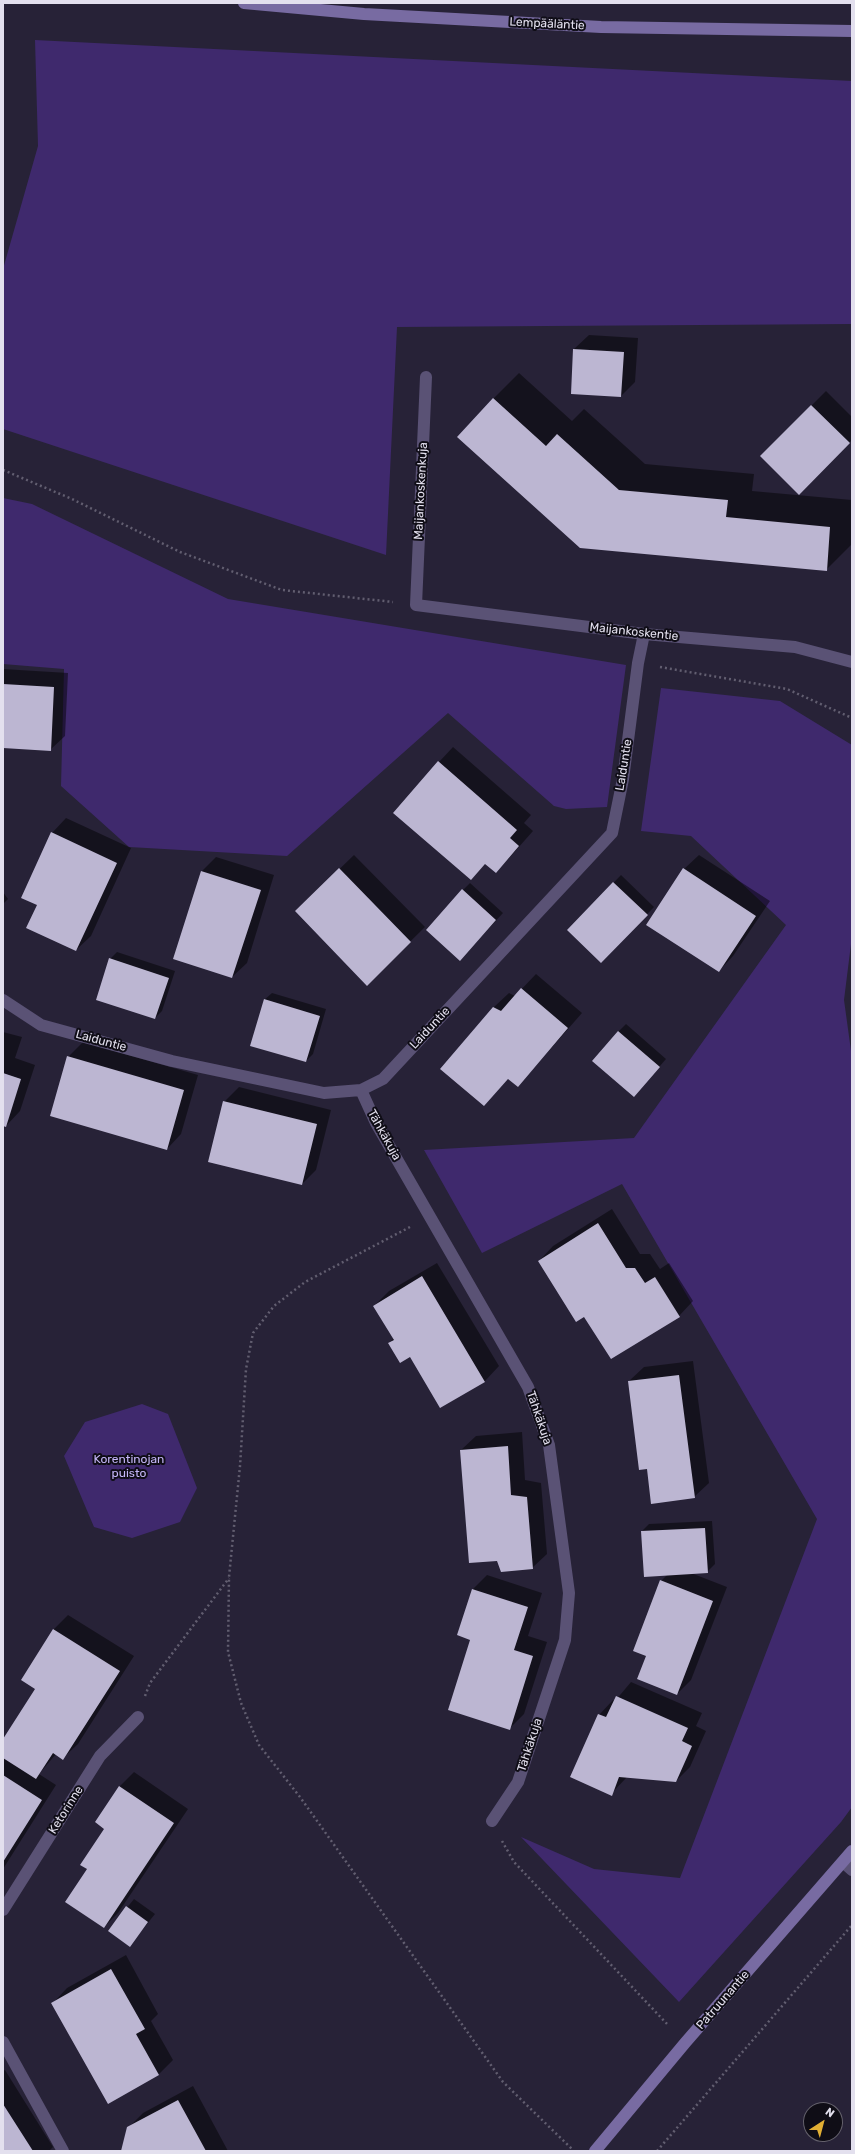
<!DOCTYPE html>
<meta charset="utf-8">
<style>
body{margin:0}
#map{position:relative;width:855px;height:2154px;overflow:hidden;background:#272237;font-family:Rubik,sans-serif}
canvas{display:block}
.frame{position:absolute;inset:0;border:4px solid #e3e0ee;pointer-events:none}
.north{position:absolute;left:803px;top:2102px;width:40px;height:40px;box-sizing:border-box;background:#0f0d16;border:1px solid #64616c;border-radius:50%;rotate:36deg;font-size:11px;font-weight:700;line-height:16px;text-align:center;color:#e3e0ee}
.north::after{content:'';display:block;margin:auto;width:14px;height:18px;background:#e2af34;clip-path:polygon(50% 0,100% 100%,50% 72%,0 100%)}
</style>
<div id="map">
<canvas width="855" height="2154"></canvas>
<div class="frame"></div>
<div class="north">N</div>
</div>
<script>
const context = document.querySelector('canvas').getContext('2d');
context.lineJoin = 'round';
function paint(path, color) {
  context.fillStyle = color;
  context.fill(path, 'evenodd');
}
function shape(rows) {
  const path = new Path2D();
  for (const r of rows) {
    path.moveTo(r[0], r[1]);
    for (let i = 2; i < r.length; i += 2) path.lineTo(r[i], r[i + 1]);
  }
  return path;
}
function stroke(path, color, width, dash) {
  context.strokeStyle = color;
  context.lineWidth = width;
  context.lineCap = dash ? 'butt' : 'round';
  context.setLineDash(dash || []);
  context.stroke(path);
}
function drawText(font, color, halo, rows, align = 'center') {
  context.font = font + ' Rubik,sans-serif';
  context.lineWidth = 4;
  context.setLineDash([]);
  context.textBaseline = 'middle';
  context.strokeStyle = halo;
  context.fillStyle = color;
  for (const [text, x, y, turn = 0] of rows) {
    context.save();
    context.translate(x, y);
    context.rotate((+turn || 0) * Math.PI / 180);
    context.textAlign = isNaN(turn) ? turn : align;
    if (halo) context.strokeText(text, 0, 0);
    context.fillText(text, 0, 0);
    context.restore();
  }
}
const green = shape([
 [35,40,852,81,852,324,397,327,386,555,3,429,3,269,38,146],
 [3,498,32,504,228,599,626,665,607,807,566,809,554,806,448,713,287,856,129,847,61,786,64,669,3,664],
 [661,688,780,701,852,745,852,936,844,1000,852,1058,852,1807,841,1822,679,2002,521,1837,594,1869,680,1878,817,1519,622,1184,482,1253,424,1150,634,1138,786,925,691,836,641,831],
 [142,1404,168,1414,197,1488,180,1522,132,1538,94,1527,64,1456,85,1422]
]);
const shadow = shape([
 [589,335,638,338,635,382,621,396,574,349],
 [519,373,572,421,584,409,645,464,754,474,752,491,852,500,852,544,826,570,581,547,493,399],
 [826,391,852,417,852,440,799,494,761,456],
 [3,669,68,673,65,736,50,750,3,747],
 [453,747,531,815,524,823,533,831,510,857,496,872,486,863,471,879,439,762],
 [66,818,131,848,91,936,76,950,38,904,52,833],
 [354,855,425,927,367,984,296,911],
 [699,855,770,901,733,956,719,971,684,869],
 [216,857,274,875,247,963,232,977,174,958,202,871],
 [621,875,654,907,601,962,568,930],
 [470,883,503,913,467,952,463,890],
 [3,892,8,899,3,904],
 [117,952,175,971,162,1011,155,1018,110,959],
 [536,974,582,1013,518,1086,509,1078,484,1105,442,1069,494,1007,509,993,515,996],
 [272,993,326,1009,313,1054,306,1061,264,1000],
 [626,1024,666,1059,641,1088,618,1032],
 [3,1032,22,1037,15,1058,35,1065,20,1111,6,1126,3,1125],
 [83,1042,198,1075,181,1134,167,1149,68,1057],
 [239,1087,331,1110,316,1170,302,1184,224,1102],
 [612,1209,640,1254,650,1254,660,1269,669,1263,693,1301,679,1316,585,1316,539,1261,553,1246],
 [437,1263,499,1366,485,1381,441,1407,410,1356,389,1343,394,1338,374,1306,389,1291],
 [693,1361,709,1483,694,1497,647,1468,629,1381,644,1367],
 [522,1432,525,1480,541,1483,547,1554,532,1568,461,1450,476,1436],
 [712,1521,715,1564,707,1572,691,1573,727,1587,691,1680,677,1694,647,1655,661,1581,668,1574,642,1531,649,1524],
 [487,1575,542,1593,528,1636,547,1642,524,1714,509,1729,471,1639,472,1590],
 [68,1615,134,1656,78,1744,63,1758,56,1754,39,1774,56,1785,3,1869,3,1741,36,1688,22,1679,54,1629],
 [631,1682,702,1713,696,1726,706,1731,690,1767,676,1781,627,1777,611,1794,599,1715,613,1700,615,1701],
 [134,1772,188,1809,118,1913,104,1927,89,1869,105,1829,96,1822,120,1786],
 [134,1899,155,1914,130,1945,109,1930],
 [126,1955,158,2014,151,2021,173,2060,159,2074,53,2003,67,1988],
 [5,2070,53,2147,49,2151,3,2151,3,2071],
 [193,2086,228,2151,122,2151,128,2128,143,2113]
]);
const building = shape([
 [573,349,624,352,621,397,571,394],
 [493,398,546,446,557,434,619,490,728,500,726,517,830,527,827,571,580,548,457,437],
 [811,405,850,443,799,495,760,456],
 [3,684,54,687,51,751,3,748],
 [438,761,517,830,510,838,519,846,496,873,485,864,471,880,393,813],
 [51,832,117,863,76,951,26,928,37,905,21,898],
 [339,868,411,942,367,986,295,911],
 [683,868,756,916,719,972,646,925],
 [201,871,261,890,232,978,173,959],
 [613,882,648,915,601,963,567,930],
 [462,889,496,920,460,961,426,930],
 [109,958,169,978,155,1019,96,1000],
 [521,988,568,1028,518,1087,508,1079,484,1106,440,1069,493,1007,501,1011],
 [264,999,320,1016,306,1062,250,1046],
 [618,1031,660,1067,634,1097,592,1061],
 [67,1056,184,1090,167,1150,50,1116],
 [3,1073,21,1079,6,1127,3,1126],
 [223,1101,317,1124,302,1185,208,1162],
 [598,1223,626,1268,635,1268,645,1283,655,1277,680,1317,611,1359,584,1317,576,1322,538,1261],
 [422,1276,485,1382,440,1408,410,1357,400,1363,388,1343,394,1340,373,1306],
 [679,1375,695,1498,651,1504,647,1469,639,1470,628,1381],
 [508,1446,511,1495,527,1497,533,1569,501,1572,497,1561,469,1563,460,1450],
 [705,1528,708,1573,644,1577,641,1531],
 [660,1580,713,1601,677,1695,637,1679,646,1656,633,1651],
 [472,1589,528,1607,514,1650,533,1656,510,1730,448,1710,470,1640,457,1635],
 [53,1629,120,1671,63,1760,53,1753,36,1779,3,1758,3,1739,35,1689,21,1680],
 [616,1696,688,1728,682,1741,692,1746,676,1782,619,1777,612,1796,570,1777,598,1714,606,1717],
 [3,1775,42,1800,3,1862],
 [119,1786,174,1823,104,1928,65,1902,87,1869,80,1865,104,1829,95,1822],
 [126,1906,148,1922,130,1947,108,1931],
 [111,1969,145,2029,136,2034,159,2075,108,2104,51,2003],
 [178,2100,206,2151,121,2151,127,2127],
 [3,2104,33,2151,3,2151]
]);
const path = shape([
 [3,470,72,499,180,552,282,590,393,602],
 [660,667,787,689,852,718],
 [410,1227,305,1282,274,1306,253,1333,246,1369,240,1466,229,1577,228,1652,241,1703,259,1745,300,1797,503,2082,572,2149],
 [145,1696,150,1683,229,1578],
 [502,1841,514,1862,668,2025],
 [657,2151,852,1925]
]);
const street = shape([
 [426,377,416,605,644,634,795,647,852,662],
 [3,1000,41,1025,172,1061,324,1093,361,1090,383,1079,612,833,623,779,638,663,644,634],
 [361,1090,376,1123,528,1387,549,1445,569,1593,565,1640,518,1782,492,1821],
 [843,1862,852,1870],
 [3,1910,100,1756,138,1717],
 [3,2042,63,2151]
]);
const secondary = shape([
 [244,3,364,14,601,27,852,31],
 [595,2151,685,2043,852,1851]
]);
const streetNames = [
 ["Lempääläntie",547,24,3],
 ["Maijankoskenkuja",421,491,-87],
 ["Maijankoskentie",634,632,6],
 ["Laiduntie",624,765,-81],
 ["Laiduntie",430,1028,-47],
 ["Laiduntie",101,1041,15],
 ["Tähkäkuja",384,1135,61],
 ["Tähkäkuja",539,1418,71],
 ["Tähkäkuja",530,1745,-72],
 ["Ketorinne",66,1810,-58],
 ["Patruunantie",723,2000,-49]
];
const parkNames = [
 ["Korentinojan",129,1460],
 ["puisto",129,1474]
];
paint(green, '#3f296d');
paint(shadow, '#0007');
paint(building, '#bcb6d2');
stroke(path, '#625e70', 2.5, [2, 3]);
stroke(street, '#5a5275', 12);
stroke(secondary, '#786ba2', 12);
drawText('12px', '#e3e0ee', '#0f0d16', streetNames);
drawText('12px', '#c5b6f8', '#0f0d16', parkNames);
</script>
